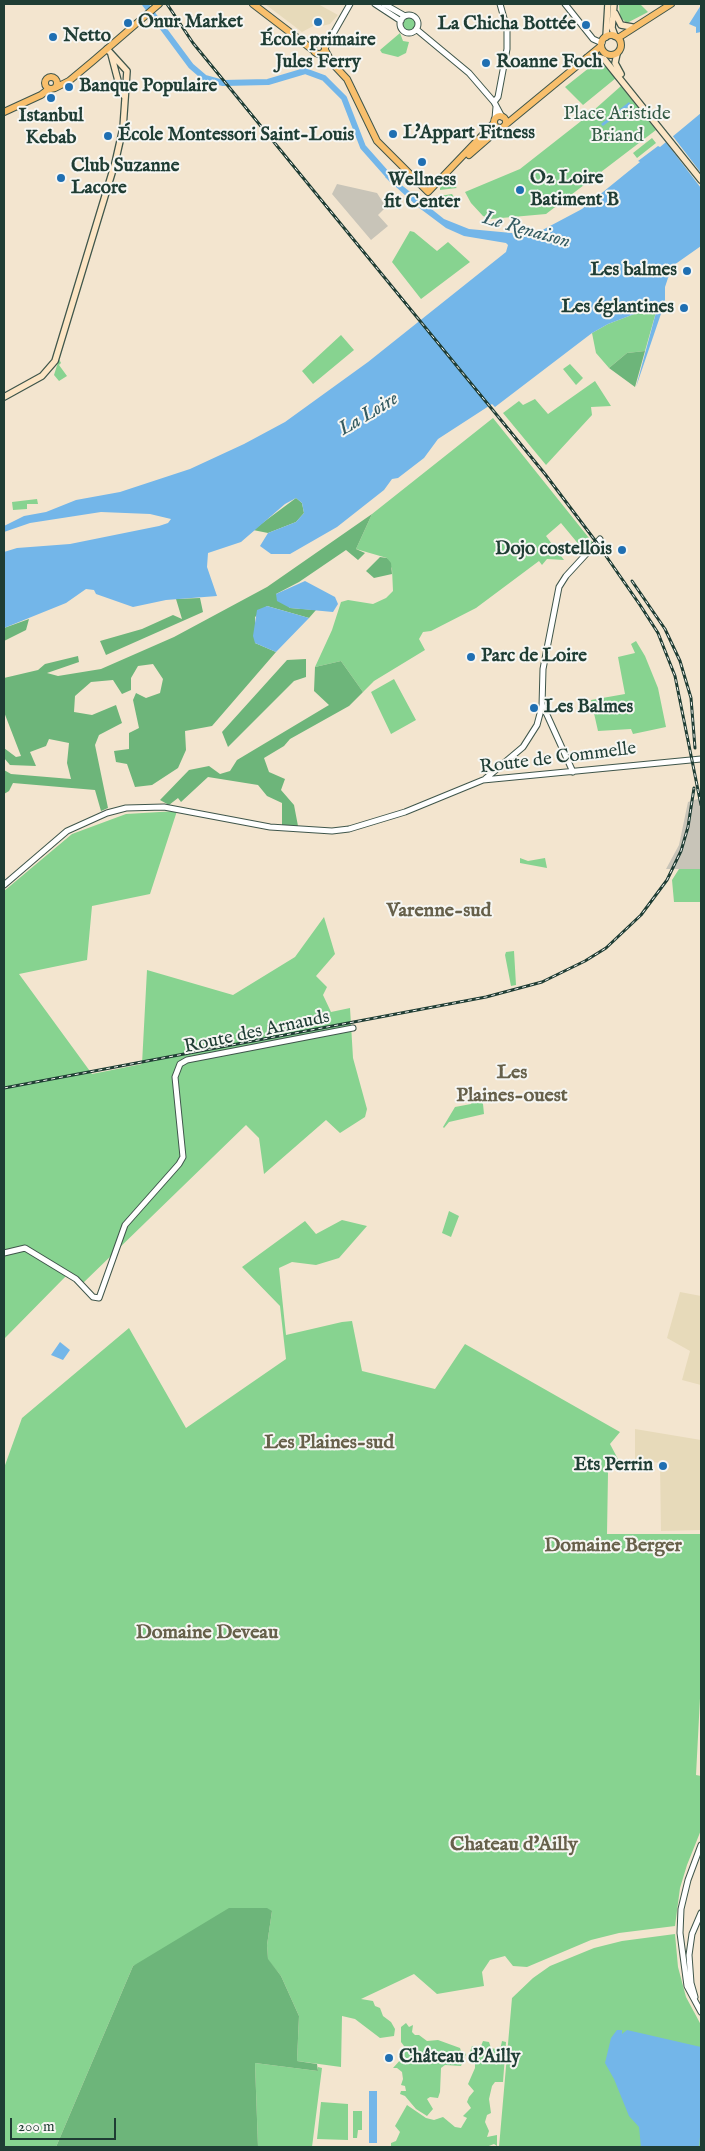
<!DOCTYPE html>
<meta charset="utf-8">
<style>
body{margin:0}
#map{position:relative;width:705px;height:2151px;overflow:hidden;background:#f3e5cf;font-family:"IM FELL English",serif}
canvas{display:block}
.frame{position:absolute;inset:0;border:5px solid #1f3d34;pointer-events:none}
.scale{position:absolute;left:10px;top:2118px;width:106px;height:22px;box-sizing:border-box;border:2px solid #1f3d34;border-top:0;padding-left:6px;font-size:15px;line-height:18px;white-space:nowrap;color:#1f3d34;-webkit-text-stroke:4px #f6f6f2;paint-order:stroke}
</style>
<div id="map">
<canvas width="705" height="2151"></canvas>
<div class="frame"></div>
<div class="scale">200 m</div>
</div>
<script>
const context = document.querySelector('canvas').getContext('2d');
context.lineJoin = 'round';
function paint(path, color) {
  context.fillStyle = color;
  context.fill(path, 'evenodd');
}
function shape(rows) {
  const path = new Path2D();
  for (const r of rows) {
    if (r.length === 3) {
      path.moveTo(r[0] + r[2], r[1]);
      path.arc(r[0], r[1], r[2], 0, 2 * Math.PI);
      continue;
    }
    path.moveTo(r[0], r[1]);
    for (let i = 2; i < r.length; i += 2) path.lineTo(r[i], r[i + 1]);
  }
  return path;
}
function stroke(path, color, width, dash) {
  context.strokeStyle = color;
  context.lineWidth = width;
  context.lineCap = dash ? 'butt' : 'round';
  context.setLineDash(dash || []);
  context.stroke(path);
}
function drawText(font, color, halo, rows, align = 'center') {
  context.font = font + ' "IM FELL English",serif';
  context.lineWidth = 4;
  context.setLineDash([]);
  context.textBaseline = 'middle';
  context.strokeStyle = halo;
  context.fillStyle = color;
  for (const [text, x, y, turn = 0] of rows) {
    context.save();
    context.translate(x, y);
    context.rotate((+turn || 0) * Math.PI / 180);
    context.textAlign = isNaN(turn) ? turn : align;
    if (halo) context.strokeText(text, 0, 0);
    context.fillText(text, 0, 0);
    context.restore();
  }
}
const built = shape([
 [265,4,318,4,338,15,330,24,322,26,317,24,302,32],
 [680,1292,701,1296,701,1385,682,1380,690,1351,667,1338],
 [635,1429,701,1440,701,1530,661,1531,660,1463,635,1459]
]);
const industrial = shape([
 [337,184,377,193,386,207,378,215,388,226,371,240,332,194],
 [701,798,701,869,666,869,679,845,688,802]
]);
const green = shape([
 [619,4,640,4,648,12,627,23,620,17],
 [410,24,7],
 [400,33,403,41,409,42,406,53,398,57,382,53,380,50],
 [599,60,603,62,616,78,583,105,565,87],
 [621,86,656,130,546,214,490,219,483,216,471,203,465,192,520,169,585,118],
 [652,138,656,143,637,158,633,153],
 [447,179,457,188,440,190,440,188],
 [452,194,454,197,450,206,439,200,440,196],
 [410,231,414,232,437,251,448,242,470,262,421,299,392,262],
 [658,305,645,351,627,353,609,368,596,353,592,333,608,324],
 [341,335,354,350,313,384,302,371],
 [59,359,61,363,59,365,67,376,59,381,54,375],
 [570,364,583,378,576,385,563,369],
 [595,381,611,406,591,407,592,415,546,465,503,413,519,401,523,405,535,399,548,414],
 [493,418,593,543,585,552,561,523,546,536,564,560,547,559,542,565,539,561,476,608,431,631,423,632,419,639,425,650,374,681,363,692,341,661,315,667,332,630,341,602,348,600,373,604,386,598,393,591,392,569,387,558,356,549,372,514],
 [37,499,38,504,27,504,27,509,13,510,12,502],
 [636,641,645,656,658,688,666,727,633,734,631,729,598,731,591,700,625,694,618,657,635,653,631,644],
 [394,679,416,720,391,734,371,692],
 [177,811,150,894,92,906,87,960,19,974,92,1074,142,1064,147,970,233,995,295,957,324,917,335,954,316,976,327,987,323,995,331,1012,350,1008,353,1058,367,1109,365,1117,340,1133,326,1120,264,1174,259,1138,246,1125,82,1284,68,1274,4,1339,4,891,72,834,126,814],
 [520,858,528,861,545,858,547,868,520,863],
 [679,869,701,869,701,902,674,902,672,880],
 [514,951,516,985,511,986,505,955,506,952],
 [478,1091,482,1094,484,1114,449,1122,444,1128,443,1127,455,1107,471,1104],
 [449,1211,459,1216,451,1237,442,1233],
 [342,1220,367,1226,339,1258,316,1265,292,1262,279,1268,286,1335,342,1322,352,1321,362,1371,435,1389,465,1344,620,1432,610,1444,619,1461,604,1466,608,1473,607,1534,701,1534,701,1679,696,1775,701,1776,701,1830,687,1865,680,1888,675,1926,619,1933,591,1940,527,1967,513,1966,505,1956,490,1960,482,1972,484,1986,437,1994,414,1974,361,1999,373,2001,375,2006,380,2008,383,2016,391,2022,395,2029,394,2036,380,2038,355,2019,342,2016,341,2067,297,2061,299,2016,281,1976,268,1960,267,1945,272,1911,133,1966,56,2147,4,2147,4,1468,22,1418,129,1328,186,1428,286,1359,280,1306,242,1267,305,1221,316,1234],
 [675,1934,678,1967,686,1997,701,2025,701,2147,499,2147,512,1998,533,1978,550,1966,594,1948,622,1941],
 [406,2023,409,2027,413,2025,412,2032,415,2035,419,2035,427,2041,438,2040,460,2048,461,2051,466,2054,461,2066,445,2065,441,2068,440,2092,438,2098,430,2097,427,2099,433,2109,427,2116,416,2109,405,2096,400,2094,401,2091,406,2091,405,2086,401,2085,403,2079,402,2072,397,2068,393,2068,402,2058,404,2046,401,2042,401,2027],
 [483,2041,489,2042,491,2048,500,2050,502,2041,506,2042,503,2082,495,2082,492,2086,489,2099,491,2113,487,2115,485,2122,489,2131,487,2137,497,2135,497,2146,494,2144,486,2147,391,2147,391,2143,396,2141,400,2132,395,2126,407,2105,426,2118,434,2120,443,2117,455,2127,461,2128,467,2118,463,2116,471,2108,467,2102,469,2097,474,2091,468,2084,475,2068,475,2062,467,2060,472,2046,481,2046],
 [255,2063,318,2071,318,2067,322,2068,312,2147,258,2147],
 [321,2102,348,2104,348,2140,317,2139],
 [353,2111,362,2111,362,2130,358,2130,357,2138,353,2138]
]);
const forest = shape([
 [645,351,635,387,609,368,627,353],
 [296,498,302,503,304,513,296,522,268,533,253,530],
 [372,514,356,549,365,553,358,560,346,550,299,582,276,594,290,608,316,610,309,618,267,606,255,617,255,643,276,652,212,726,185,731,186,750,178,768,152,785,135,787,127,764,116,762,114,751,129,749,129,733,139,728,133,700,136,693,146,698,160,693,163,679,153,664,138,666,131,678,131,690,122,694,113,680,91,682,75,696,74,712,92,715,116,705,122,723,99,735,95,745,108,808,101,811,95,790,13,783,9,791,4,794,4,770,11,774,71,779,67,763,69,743,49,739,46,746,30,752,36,766,10,765,4,758,4,748,16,757,21,756,4,712,4,678,38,670,45,664,78,656,79,662,47,673,58,676,101,669,174,637,267,587],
 [380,557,387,558,391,563,392,574,374,578,366,571],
 [200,598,203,612,106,655,100,641,142,629,173,615,182,619,176,599],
 [29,619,26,630,4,641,4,628],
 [306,659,306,677,294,681,228,747,222,732,287,660],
 [341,661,363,692,349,706,290,739,284,746,264,758,269,772,285,779,281,790,294,805,298,826,282,827,282,803,267,796,258,785,208,777,181,802,178,798,169,805,160,800,189,770,209,766,220,774,230,771,237,760,329,705,314,691,315,667],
 [229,1908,267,1908,272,1911,267,1945,268,1959,281,1976,299,2016,297,2061,317,2064,318,2071,255,2063,258,2147,56,2147,133,1966]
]);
const water = shape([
 [701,5,701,32,696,33,696,27,689,24],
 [629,102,631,105,603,126,601,124],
 [701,113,701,246,674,265,668,278,665,287,665,302,636,387,658,305,608,324,592,333,495,407,492,404,438,439,424,458,398,478,392,479,384,490,337,527,290,554,271,554,260,546,268,533,296,522,304,513,302,503,296,498,285,504,241,542,208,553,207,567,217,596,166,600,133,607,96,594,94,590,86,589,66,603,4,628,4,552,17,548,70,544,159,526,168,523,171,519,150,514,101,512,30,523,4,532,4,526,24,516,46,512,76,500,120,492,190,469,244,444,285,422,368,362,506,252,508,245,506,243,464,236,446,228,418,207,385,177,389,175,444,219,469,229,533,235,582,209,640,162,638,161,658,146,660,147],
 [305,581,335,597,338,604,333,612,290,608,277,601,276,594],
 [267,606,309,618,276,652,255,643,253,636,257,610],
 [60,1342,70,1350,63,1360,51,1355],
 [617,2030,622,2030,622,2034,627,2030,701,2047,701,2126,699,2147,641,2147,639,2127,629,2116,614,2079,605,2063,611,2038],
 [369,2091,377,2091,377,2143,369,2143]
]);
const pier = shape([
 [672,135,701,173,701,188,665,141]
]);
const river = shape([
 [145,4,191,66,205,78,223,83,268,82,305,71,324,78,344,98,363,147,394,182]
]);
const tertiary = shape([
 [375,4,401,21],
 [384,4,405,16],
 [565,4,593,39,602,43],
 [409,24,9],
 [416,29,469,73,494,102,502,117],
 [321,42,331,35],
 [325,48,350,4],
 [494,102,498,97,507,49,507,29,500,4],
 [495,118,496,107],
 [543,706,573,772],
 [485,779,523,747,537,725,542,706,543,669,559,587,566,576,600,539],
 [4,885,67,831,107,813,126,808,164,807,270,827,332,831,349,829,405,812,483,780,701,759],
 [4,1253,25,1248,76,1279,93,1297,99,1298,125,1225,179,1164,183,1157,175,1077,180,1064,187,1060,353,1028],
 [701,1845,688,1880,681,1909,680,1933,687,1986,701,2012],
 [695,1997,691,1983,689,1955,692,1934,701,1913]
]);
const secondary = shape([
 [614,4,612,28,615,36],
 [615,13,621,25,632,27],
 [606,37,608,4],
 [111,54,121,92,125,97],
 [617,54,615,63,621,74],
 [587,58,598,57,604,59,701,180],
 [4,397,42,376,55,361,115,163,123,128,127,71,107,49]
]);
const primary = shape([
 [253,4,313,50],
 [611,45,10],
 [618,38,671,4],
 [319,48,6],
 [325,50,332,63,347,79,377,141,428,192,494,123],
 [51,83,6],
 [55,88,69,81,93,61,159,4],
 [4,112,41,95,49,89],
 [500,122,6],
 [504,126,601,46],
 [469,155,500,128]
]);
const rail = shape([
 [167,4,193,43,545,474,597,543,640,605,658,633,675,676,701,805],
 [632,581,665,629,680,661,691,698,695,748],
 [4,1088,486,997,542,982,585,961,606,948,641,915,667,880,681,851,688,827,694,788]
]);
const markers = [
 [318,22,5,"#1f6fb2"],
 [128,23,5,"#1f6fb2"],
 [586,25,5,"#1f6fb2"],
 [53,37,5,"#1f6fb2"],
 [486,63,5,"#1f6fb2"],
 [69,87,5,"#1f6fb2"],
 [51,98,5,"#1f6fb2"],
 [393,134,5,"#1f6fb2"],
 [108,136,5,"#1f6fb2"],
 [422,162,5,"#1f6fb2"],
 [61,178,5,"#1f6fb2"],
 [520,190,5,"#1f6fb2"],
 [687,271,5,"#1f6fb2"],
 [684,308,5,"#1f6fb2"],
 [622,550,5,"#1f6fb2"],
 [471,657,5,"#1f6fb2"],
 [534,708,5,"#1f6fb2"],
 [663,1466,5,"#1f6fb2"],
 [389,2058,5,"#1f6fb2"]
];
const poiNames = [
 ["Onur Market",138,23],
 ["La Chicha Bottée",576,25,"right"],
 ["Netto",63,37],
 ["École primaire",318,41,"center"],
 ["Jules Ferry",318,63,"center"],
 ["Roanne Foch",496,63],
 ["Banque Populaire",79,87],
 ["Istanbul",51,117,"center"],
 ["Kebab",51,139,"center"],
 ["L'Appart Fitness",403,134],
 ["École Montessori Saint-Louis",118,136],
 ["Club Suzanne",71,167],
 ["Lacore",71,189],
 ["O2 Loire",530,179],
 ["Batiment B",530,201],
 ["Wellness",422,181,"center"],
 ["fit Center",422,203,"center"],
 ["Les balmes",677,271,"right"],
 ["Les églantines",674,308,"right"],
 ["Dojo costellois",612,550,"right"],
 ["Parc de Loire",481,657],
 ["Les Balmes",544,708],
 ["Ets Perrin",653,1466,"right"],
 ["Château d'Ailly",399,2058]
];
const parkNames = [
 ["Place Aristide",617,115],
 ["Briand",617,137]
];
const streetNames = [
 ["Route de Commelle",558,759,-7],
 ["Route des Arnauds",257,1033,-12]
];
const waterNames = [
 ["Le Renaison",526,231,16],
 ["La Loire",369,415,-31]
];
const neighbourhoodNames = [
 ["Varenne-sud",439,912],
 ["Les",512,1074],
 ["Plaines-ouest",512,1097],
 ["Les Plaines-sud",329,1444],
 ["Domaine Berger",613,1547],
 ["Domaine Deveau",207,1634],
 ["Chateau d'Ailly",514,1846]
];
paint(built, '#e7daba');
paint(industrial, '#c8c4b8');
paint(green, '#87d390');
paint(forest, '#6db57a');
paint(water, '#73b6e9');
paint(pier, '#f3e5cf');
stroke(river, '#73b6e9', 6);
stroke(tertiary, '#3f564b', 7);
stroke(secondary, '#3f564b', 8);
stroke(primary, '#3f564b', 8);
stroke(tertiary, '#fff', 5);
stroke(secondary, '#fce5c4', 5.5);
stroke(primary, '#f8bf6c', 6);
stroke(rail, '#1f3d34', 3);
stroke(rail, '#f6f6f2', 1, [4]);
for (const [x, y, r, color] of markers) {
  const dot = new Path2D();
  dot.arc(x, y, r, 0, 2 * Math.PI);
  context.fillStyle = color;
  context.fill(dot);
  stroke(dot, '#f6f6f2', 2);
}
drawText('bold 19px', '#1f3d34', '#f6f6f2', poiNames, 'left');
drawText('19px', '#345b46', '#f6f6f2', parkNames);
drawText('19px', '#1f3d34', '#f6f6f2', streetNames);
drawText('italic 20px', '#345b61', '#f6f6f2', waterNames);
drawText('bold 20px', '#66604a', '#f6f6f2', neighbourhoodNames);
</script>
